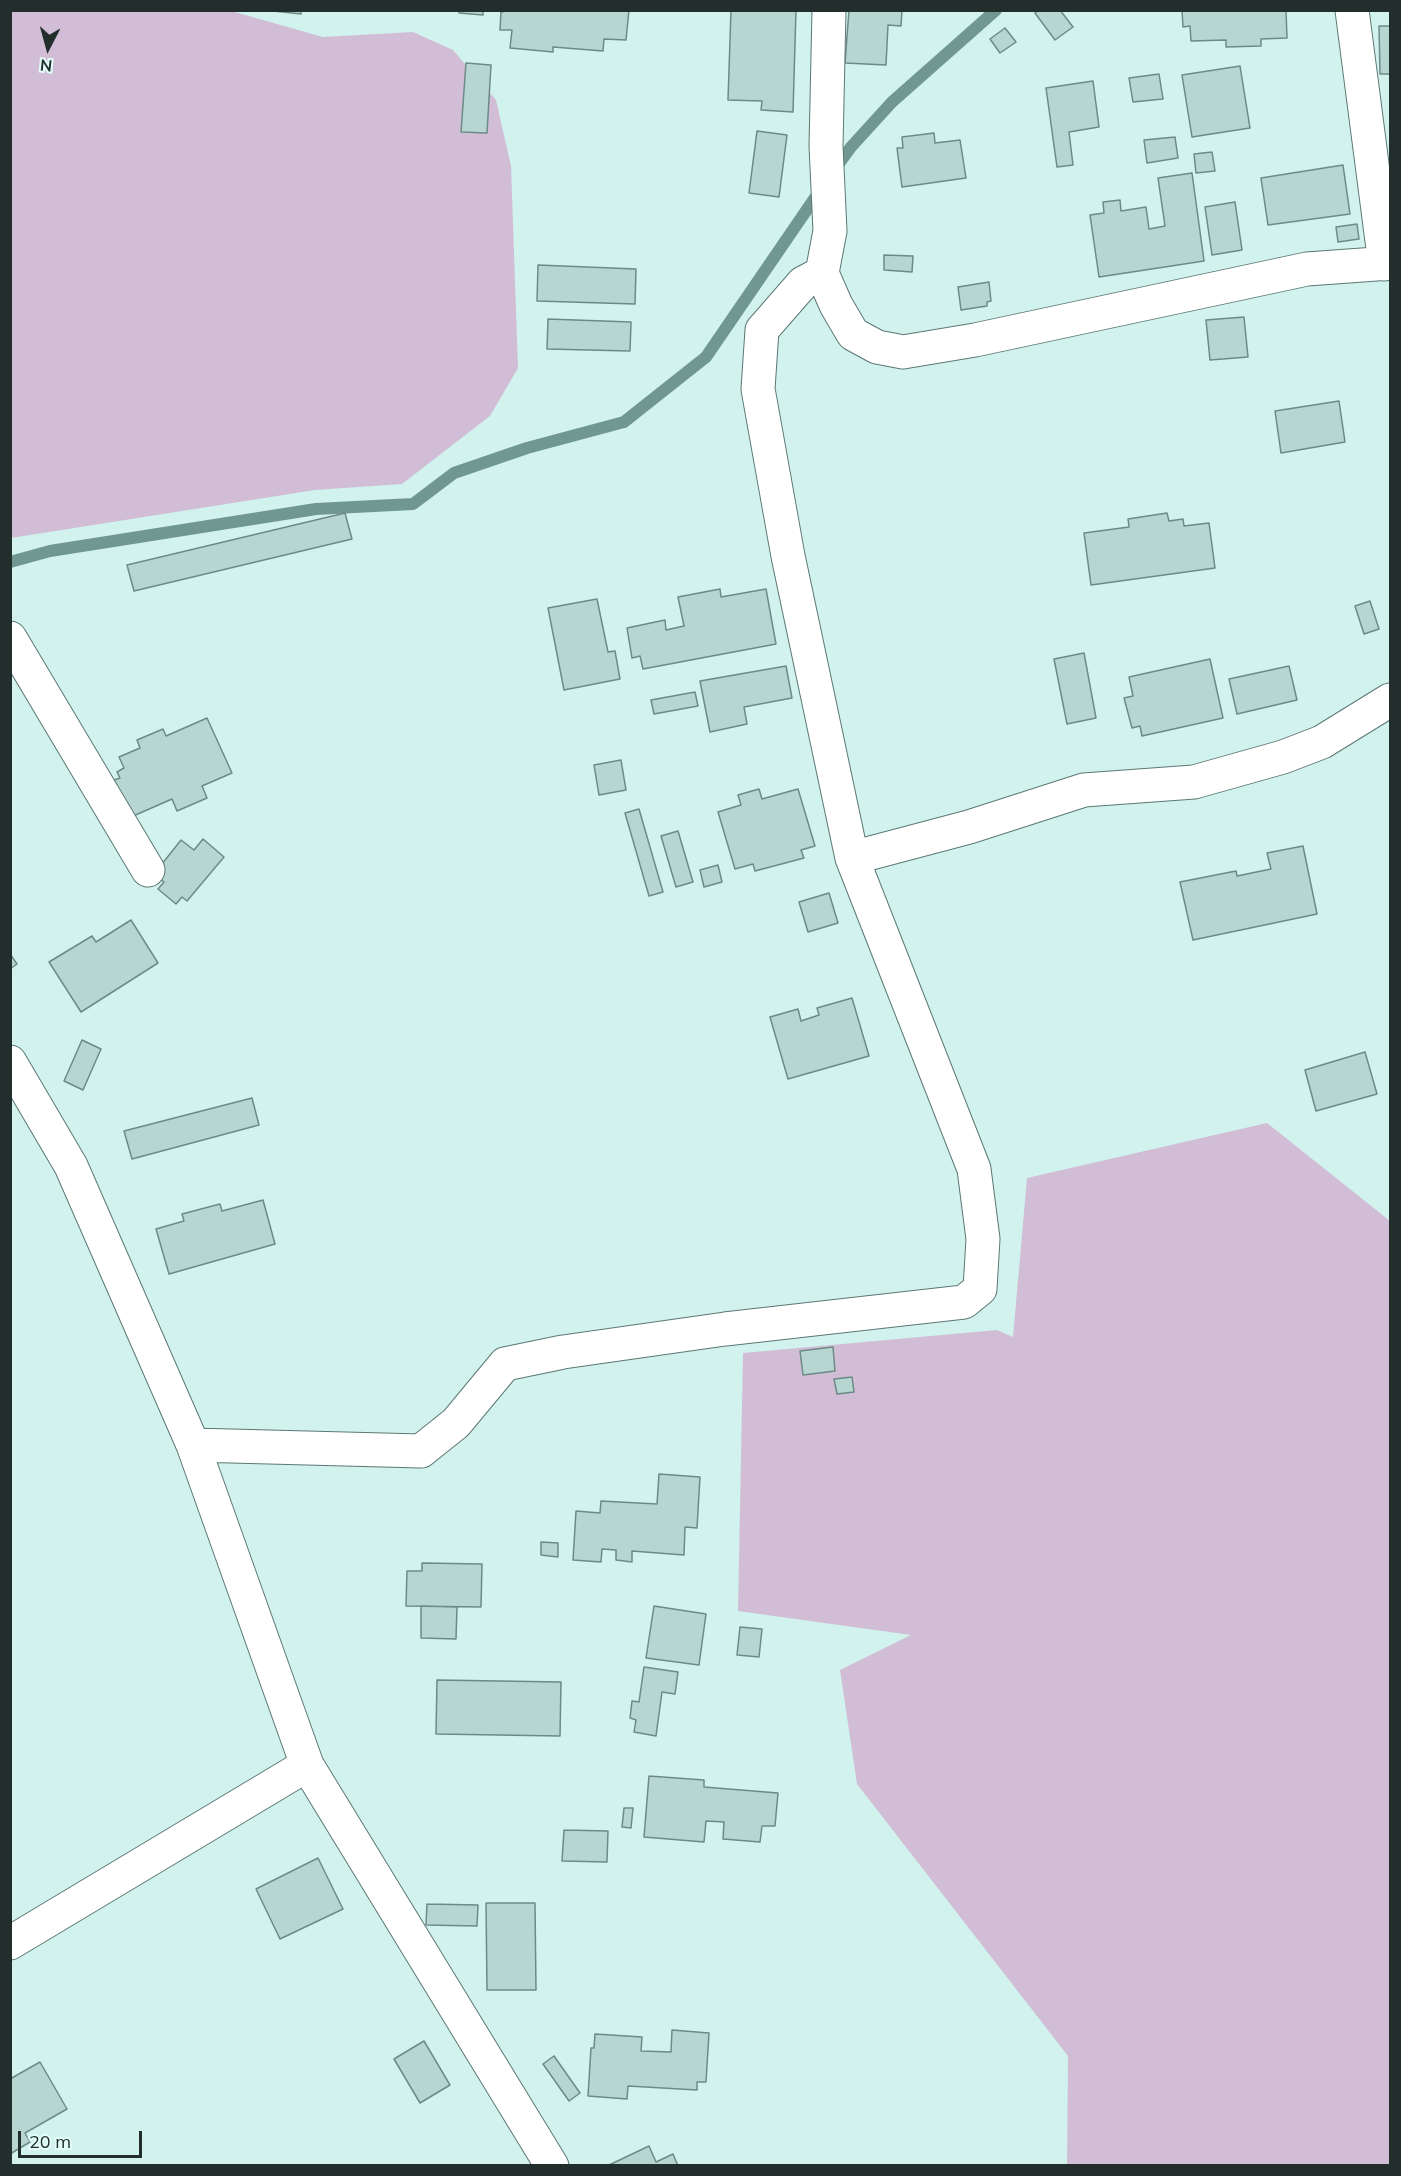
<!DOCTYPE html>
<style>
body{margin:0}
#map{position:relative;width:1401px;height:2176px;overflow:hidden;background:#d2f2ed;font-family:Mulish,sans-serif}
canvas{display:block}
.frame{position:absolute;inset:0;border:12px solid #212e2c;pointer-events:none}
.north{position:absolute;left:18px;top:18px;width:60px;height:60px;-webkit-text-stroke:4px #e4fefa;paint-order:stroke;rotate:186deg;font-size:16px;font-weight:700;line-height:24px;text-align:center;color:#212e2c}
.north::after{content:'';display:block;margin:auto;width:21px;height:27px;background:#212e2c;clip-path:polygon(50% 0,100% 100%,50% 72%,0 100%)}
.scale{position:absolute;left:18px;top:2131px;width:124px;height:27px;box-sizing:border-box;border:3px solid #212e2c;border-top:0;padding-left:8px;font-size:18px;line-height:21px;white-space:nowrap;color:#212e2c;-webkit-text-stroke:4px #e4fefa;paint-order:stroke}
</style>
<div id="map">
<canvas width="1401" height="2176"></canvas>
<div class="frame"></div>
<div class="north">N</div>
<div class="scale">20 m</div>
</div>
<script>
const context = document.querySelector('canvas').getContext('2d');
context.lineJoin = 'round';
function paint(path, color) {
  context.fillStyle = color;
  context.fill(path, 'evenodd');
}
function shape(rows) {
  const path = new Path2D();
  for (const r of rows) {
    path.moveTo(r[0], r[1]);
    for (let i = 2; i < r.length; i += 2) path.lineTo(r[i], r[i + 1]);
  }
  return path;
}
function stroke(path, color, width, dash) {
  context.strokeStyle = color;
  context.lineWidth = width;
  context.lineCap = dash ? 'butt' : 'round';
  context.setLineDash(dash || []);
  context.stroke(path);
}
const green = shape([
 [11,11,231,11,323,37,413,32,453,50,496,100,511,166,518,368,490,416,402,484,315,490,11,538],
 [1267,1123,1390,1221,1390,2165,1067,2165,1068,2056,857,1784,840,1670,911,1635,738,1611,743,1353,997,1330,1013,1337,1027,1178]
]);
const stream = shape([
 [835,169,851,147,892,102,996,10],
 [10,562,50,551,316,509,413,504,454,473,527,448,624,422,706,357,821,189]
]);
const building = shape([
 [264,10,301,10,301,14,264,10],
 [459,10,483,10,483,15,459,13,459,10],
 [514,10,629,10,626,40,604,39,603,51,553,47,553,52,510,48,512,30,500,30,501,12,514,10],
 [731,10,796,10,793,112,761,110,762,101,728,100,731,10],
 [849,10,902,10,901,26,888,25,886,65,845,63,849,10],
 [1039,10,1060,10,1073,27,1055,40,1035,13,1039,10],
 [1182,10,1286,10,1287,38,1261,39,1261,46,1226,47,1226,40,1191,41,1190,26,1183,27,1182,10],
 [1379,26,1390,26,1390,74,1380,74,1379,26],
 [1005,28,1016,42,1000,53,990,39,1005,28],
 [466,63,491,65,487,133,461,132,466,63],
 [1240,66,1250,128,1192,137,1182,75,1240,66],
 [1159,74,1163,99,1133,102,1129,78,1159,74],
 [1093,81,1099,127,1069,132,1073,165,1057,167,1046,88,1093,81],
 [757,131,787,135,779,197,749,193,757,131],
 [934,133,935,143,960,140,966,178,902,187,897,148,903,148,902,137,934,133],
 [1175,137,1178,158,1147,163,1144,140,1175,137],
 [1212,152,1215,171,1196,173,1194,154,1212,152],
 [1343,165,1350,214,1268,225,1261,178,1343,165],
 [1192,173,1204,261,1099,277,1090,215,1104,213,1103,202,1120,200,1121,211,1146,207,1149,229,1165,226,1158,178,1192,173],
 [1235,202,1242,250,1212,255,1205,207,1235,202],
 [1357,224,1359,239,1338,242,1336,227,1357,224],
 [884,255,913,256,912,272,884,270,884,255],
 [538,265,636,269,635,304,537,301,538,265],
 [989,282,991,301,987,302,987,306,961,310,958,287,989,282],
 [1244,317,1248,357,1210,360,1206,320,1244,317],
 [548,319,631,322,630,351,547,349,548,319],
 [1339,401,1345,442,1281,453,1275,411,1339,401],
 [345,513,352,539,134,591,127,565,345,513],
 [1167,513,1169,521,1183,519,1184,526,1209,523,1215,568,1091,585,1084,533,1129,527,1128,519,1167,513],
 [720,589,721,597,766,589,776,644,643,669,640,656,632,658,627,628,665,620,666,630,684,626,678,597,720,589],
 [597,599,608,652,615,651,620,679,564,690,548,608,597,599],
 [1370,601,1379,629,1364,634,1355,606,1370,601],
 [1084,653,1096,718,1067,724,1054,659,1084,653],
 [1210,659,1223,718,1142,736,1140,726,1132,728,1124,698,1133,696,1129,677,1210,659],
 [786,666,792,698,744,707,747,724,710,732,700,681,786,666],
 [1289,666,1297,700,1237,714,1229,679,1289,666],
 [695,692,698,706,654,714,651,700,695,692],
 [207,718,232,773,202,786,207,798,177,811,172,799,131,817,114,780,120,778,117,772,124,768,119,757,140,748,137,740,163,729,166,736,207,718],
 [621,760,626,790,599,795,594,765,621,760],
 [759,789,762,799,798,789,815,846,801,850,804,858,755,871,753,864,735,869,718,812,741,805,738,795,759,789],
 [639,809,663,892,649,896,625,813,639,809],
 [678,831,693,882,676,887,661,836,678,831],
 [203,839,224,857,187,901,182,897,176,904,158,889,164,882,154,874,181,840,194,850,203,839],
 [1303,846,1317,914,1193,940,1180,882,1236,871,1237,876,1271,869,1267,853,1303,846],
 [718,865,722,882,704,887,700,870,718,865],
 [829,893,838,923,808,932,799,902,829,893],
 [131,920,158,963,81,1012,49,962,92,936,96,942,131,920],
 [10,954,17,964,10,969,10,954],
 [852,998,869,1056,788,1079,770,1017,798,1009,801,1021,819,1015,817,1008,852,998],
 [82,1040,101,1049,83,1090,64,1081,82,1040],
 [1365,1052,1377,1094,1316,1111,1305,1070,1365,1052],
 [252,1098,259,1125,132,1159,124,1131,252,1098],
 [263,1200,275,1244,169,1274,156,1229,184,1221,182,1214,220,1204,222,1211,263,1200],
 [833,1347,835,1371,803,1375,800,1351,833,1347],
 [852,1377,854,1392,837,1394,834,1379,852,1377],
 [659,1474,700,1477,697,1528,685,1527,684,1555,632,1551,632,1562,616,1560,616,1550,602,1549,601,1562,573,1560,576,1511,600,1513,601,1501,657,1504,659,1474],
 [541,1542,558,1543,558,1557,541,1555,541,1542],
 [422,1563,482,1564,481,1607,406,1606,407,1571,422,1571,422,1563],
 [421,1606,457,1607,456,1639,421,1638,421,1606],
 [654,1606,706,1614,699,1665,646,1658,654,1606],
 [740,1627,762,1629,759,1657,737,1655,740,1627],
 [644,1667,678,1672,675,1694,662,1692,656,1736,634,1732,636,1720,630,1718,632,1701,639,1702,644,1667],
 [437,1680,561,1682,560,1736,436,1734,437,1680],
 [649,1776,704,1780,704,1787,778,1793,775,1826,762,1826,760,1842,723,1839,724,1822,706,1821,704,1842,644,1837,649,1776],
 [624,1808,633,1808,631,1828,622,1827,624,1808],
 [564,1830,608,1831,607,1862,562,1861,564,1830],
 [318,1858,343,1909,280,1939,256,1889,318,1858],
 [486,1903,535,1903,536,1990,487,1990,486,1903],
 [427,1904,478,1905,477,1926,426,1925,427,1904],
 [672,2030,709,2033,706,2082,697,2082,697,2090,628,2086,627,2099,588,2096,591,2048,594,2048,595,2034,642,2037,641,2051,671,2052,672,2030],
 [424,2041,450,2085,420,2103,394,2059,424,2041],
 [554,2056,580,2093,569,2101,543,2064,554,2056],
 [40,2062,67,2109,25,2133,30,2142,10,2154,10,2079,40,2062],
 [649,2146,656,2162,673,2154,678,2166,607,2166,649,2146]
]);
const street = shape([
 [829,10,826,146,830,231,822,273,836,305,853,334,877,347,903,352,975,340,1307,269,1390,263],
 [1352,10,1385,264],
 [10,638,148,870],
 [852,858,969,827,1084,790,1194,782,1283,757,1322,742,1390,700],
 [10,1062,71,1166,193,1445,307,1765,552,2166],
 [193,1445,421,1451,456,1423,505,1364,563,1352,725,1329,964,1302,980,1289,983,1239,974,1169,852,858,788,556,758,389,762,330,803,283,822,273],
 [10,1943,307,1765]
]);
paint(green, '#d1bed6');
stroke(stream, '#719792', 12);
paint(building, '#b7d6d1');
stroke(building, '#6d8a86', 1.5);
stroke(street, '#5b7874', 35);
stroke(street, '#fff', 33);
</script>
